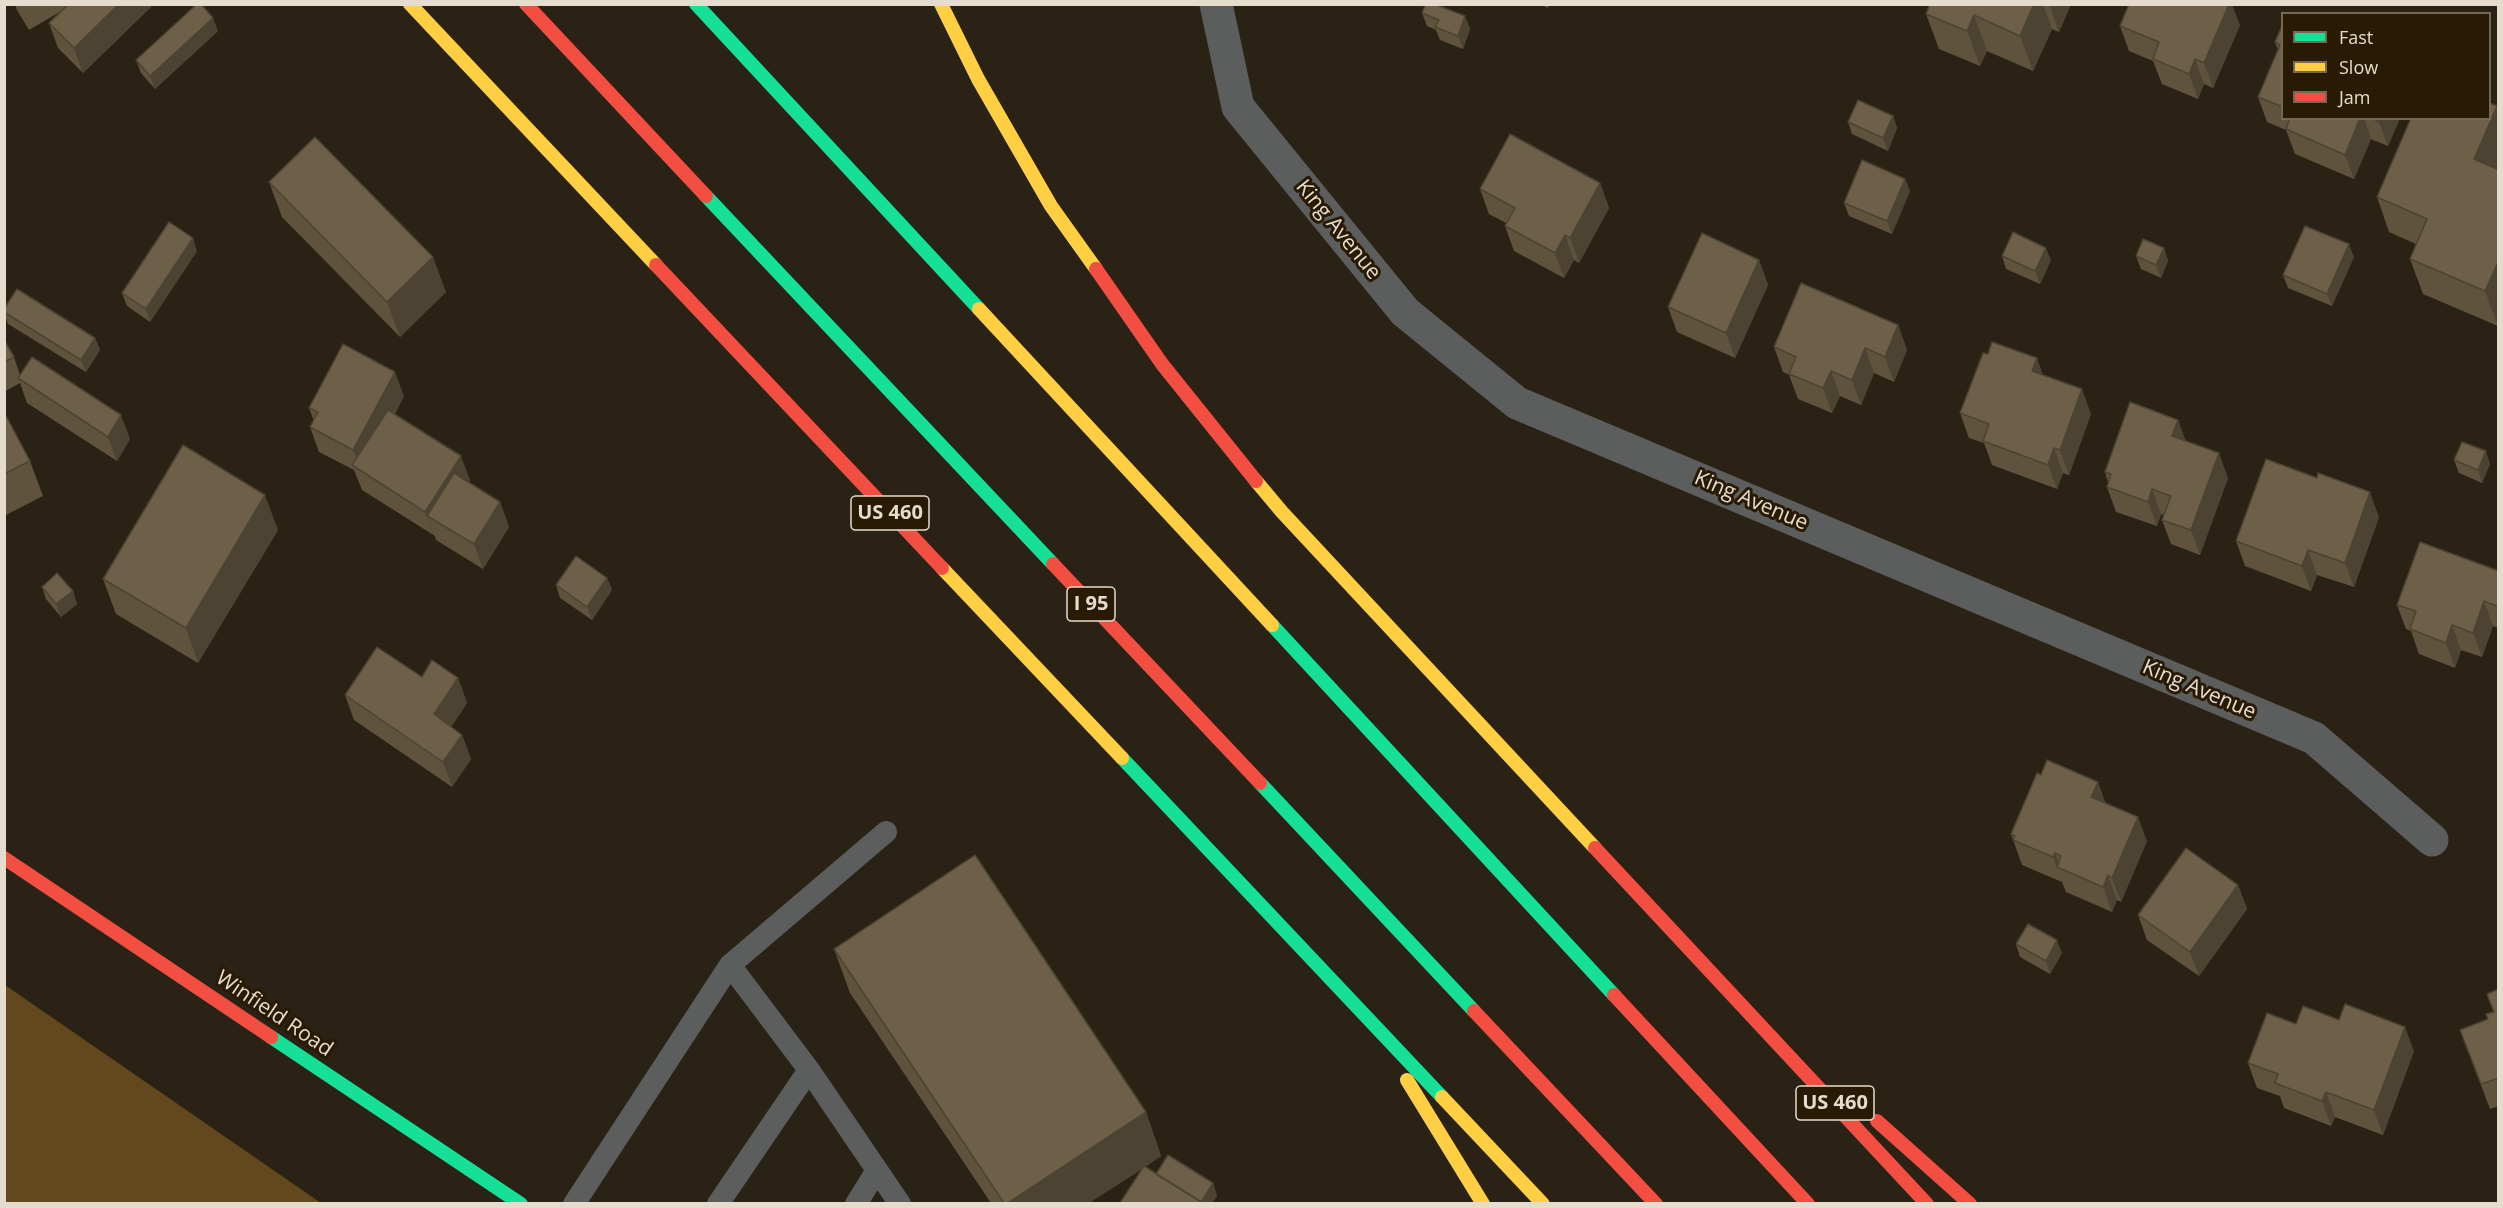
<!DOCTYPE html>
<style>
body{margin:0}
#map{position:relative;width:2503px;height:1208px;overflow:hidden;background:#2a2215;font-family:"Open Sans",sans-serif}
canvas{display:block}
.frame{position:absolute;inset:0;border:6px solid #e6dcce;pointer-events:none}
.legend{position:absolute;left:2281px;top:12px;width:210px;height:108px;box-sizing:border-box;background:#291a03;border:2px solid #756854;margin:0;padding:8px 10px;list-style:none;font-size:18px;color:#e6dcce}
.legend li{display:flex;align-items:center;gap:12px;height:30px}
.legend b{width:30px;border:2px solid #756854}
</style>
<div id="map">
<canvas width="2503" height="1208"></canvas>
<div class="frame"></div>
<ul class="legend">
<li><b style="height:8px;background:#16e098"></b>Fast</li>
<li><b style="height:8px;background:#ffcf43"></b>Slow</li>
<li><b style="height:8px;background:#f24e42"></b>Jam</li>
</ul>
</div>
<script>
const context = document.querySelector('canvas').getContext('2d');
context.lineJoin = 'round';
function paint(path, color) {
  context.fillStyle = color;
  context.fill(path, 'evenodd');
}
function shape(rows) {
  const path = new Path2D();
  for (const r of rows) {
    path.moveTo(r[0], r[1]);
    for (let i = 2; i < r.length; i += 2) path.lineTo(r[i], r[i + 1]);
  }
  return path;
}
function stroke(path, color, width, dash) {
  context.strokeStyle = color;
  context.lineWidth = width;
  context.lineCap = dash ? 'butt' : 'round';
  context.setLineDash(dash || []);
  context.stroke(path);
}
function drawText(font, color, halo, rows, align = 'center') {
  context.font = font + ' "Open Sans",sans-serif';
  context.lineWidth = 6;
  context.setLineDash([]);
  context.textBaseline = 'middle';
  context.strokeStyle = halo;
  context.fillStyle = color;
  for (const [text, x, y, turn = 0] of rows) {
    context.save();
    context.translate(x, y);
    context.rotate((+turn || 0) * Math.PI / 180);
    context.textAlign = isNaN(turn) ? turn : align;
    if (halo) context.strokeText(text, 0, 0);
    context.fillText(text, 0, 0);
    context.restore();
  }
}
const forest = shape([
 [5,985,321,1203,5,1203]
]);
const lane = shape([
 [886,832,730,965,809,1070,900,1204],
 [574,1204,730,965],
 [718,1204,809,1070],
 [856,1204,877,1170]
]);
const street = shape([
 [1216,4,1238,107,1405,312,1517,403,2314,738,2432,840]
]);
const fast = shape([
 [696,4,979,309],
 [706,196,1053,564],
 [1272,625,1614,995],
 [1122,758,1442,1097],
 [1260,783,1474,1011],
 [271,1037,521,1204]
]);
const slow = shape([
 [410,4,656,265],
 [941,4,978,79,1051,206,1096,269],
 [979,309,1272,625],
 [1256,481,1282,512,1595,848],
 [942,568,1122,758],
 [1407,1080,1483,1204],
 [1442,1097,1543,1204]
]);
const jam = shape([
 [526,4,706,196],
 [656,265,942,568],
 [1096,269,1162,364,1256,481],
 [1053,564,1260,783],
 [1595,848,1927,1204],
 [4,858,271,1037],
 [1614,995,1808,1204],
 [1474,1011,1656,1204],
 [1877,1121,1970,1204]
]);
const wall = shape([
 [15,4,150,4,151,7,83,73,58,48,49,23,63,10,29,30,17,10],
 [1540,4,1550,4,1548,8],
 [1930,4,2071,4,2059,32,2052,29,2033,71,1987,51,1980,66,1939,49,1926,14],
 [1422,13,1465,16,1470,29,1463,49,1440,40,1436,30,1427,26],
 [2240,25,2213,88,2204,84,2198,99,2162,84,2153,61,2129,51,2120,26],
 [2283,26,2283,118,2400,118,2388,146,2371,139,2354,179,2295,154,2286,130,2267,122,2258,97,2278,50,2275,42],
 [218,31,155,89,141,73,136,60],
 [2497,106,2499,111,2499,167,2497,169,2499,170,2499,324,2498,326,2423,294,2410,259,2416,244,2389,232,2377,197],
 [1893,116,1897,128,1888,151,1852,134,1848,122],
 [1905,179,1910,191,1892,234,1849,216,1844,203],
 [269,182,446,292,400,337,282,217],
 [1600,183,1609,208,1579,263,1574,260,1564,278,1514,251,1505,226,1506,223,1489,214,1480,189],
 [2164,248,2168,261,2161,278,2141,269,2136,256],
 [197,251,150,322,127,306,122,293],
 [2002,256,2051,260,2040,284,2006,269],
 [2354,257,2332,306,2288,288,2283,275],
 [1759,260,1768,285,1735,358,1677,332,1668,307],
 [4,309,95,338,100,350,86,372,8,324,4,314],
 [1898,325,1907,350,1894,382,1874,373,1861,405,1840,396,1832,413,1798,399,1789,375,1783,372,1774,347],
 [4,340,14,357,20,375,130,439,117,461,27,403,20,383,4,392],
 [2043,375,2091,414,2069,475,2063,473,2057,489,1992,465,1984,443,1969,438,1960,413],
 [404,396,395,414,470,480,468,482,500,502,509,527,483,569,436,540,435,536,362,490,354,470,319,452,310,427,314,421,309,408],
 [4,412,30,461,43,496,4,516],
 [2178,420,2185,441,2228,478,2200,555,2171,544,2162,520,2164,515,2161,514,2157,526,2116,512,2107,487,2108,482,2105,472],
 [2454,460,2490,464,2482,483,2459,473],
 [2317,478,2379,517,2354,587,2317,575,2311,591,2245,566,2236,541],
 [278,530,198,663,116,614,103,579],
 [2499,571,2499,628,2493,626,2482,657,2461,650,2455,668,2419,654,2411,631,2406,629,2397,605],
 [607,578,612,590,592,620,560,598,556,585],
 [42,587,73,591,77,604,61,617,46,599],
 [422,677,458,678,467,703,451,727,462,735,471,759,452,787,354,720,345,695],
 [2041,775,2098,782,2105,803,2147,841,2121,902,2117,900,2112,912,2066,892,2062,882,2022,865,2011,834],
 [975,855,1146,1112,1161,1156,1145,1167,1156,1174,1168,1155,1213,1183,1217,1196,1212,1203,1120,1203,1142,1169,1089,1203,991,1203,850,993,834,949],
 [2238,885,2247,909,2199,976,2147,940,2138,915],
 [2016,944,2062,953,2050,974,2020,957],
 [2499,989,2499,1106,2490,1109,2460,1030,2488,1019,2493,1012],
 [2296,1024,2414,1051,2383,1135,2335,1117,2331,1126,2284,1108,2280,1096,2257,1088,2248,1063]
]);
const shadedWall = shape([
 [119,4,150,4,151,7,83,73,74,48],
 [2034,4,2043,4,2052,29,2033,71,2020,36],
 [2049,4,2071,4,2059,32],
 [2229,4,2232,4,2240,25,2213,88,2204,63],
 [1974,15,1987,51,1980,66,1967,31],
 [1465,16,1470,29,1463,49,1458,36],
 [213,18,218,31,155,89,150,76],
 [2195,59,2204,84,2198,99,2189,74],
 [2497,106,2499,111,2499,167,2487,194,2474,159],
 [1893,116,1897,128,1888,151,1883,138],
 [2360,118,2364,118,2371,139,2354,179,2345,155],
 [2380,118,2400,118,2388,146,2379,122],
 [1905,179,1910,191,1892,234,1887,221],
 [1600,183,1609,208,1579,263,1570,238],
 [1565,235,1574,260,1564,278,1555,253],
 [193,238,197,251,150,322,146,309],
 [2349,244,2354,257,2332,306,2327,294],
 [2046,248,2051,260,2040,284,2035,271],
 [2164,248,2168,261,2161,278,2156,265],
 [433,257,446,292,400,337,387,302],
 [1759,260,1768,285,1735,358,1726,333],
 [2499,260,2499,324,2498,326,2485,291],
 [1898,325,1907,350,1894,382,1885,357],
 [95,338,100,350,86,372,81,360],
 [1865,348,1874,373,1861,405,1852,380],
 [2037,358,2046,383,2032,371],
 [1831,371,1840,396,1832,413,1823,388],
 [395,372,404,396,363,472,360,470,353,450],
 [2082,389,2091,414,2069,475,2060,450],
 [121,415,130,439,117,461,108,437],
 [2178,420,2187,444,2172,436],
 [2054,448,2063,473,2057,489,2048,465],
 [2486,451,2490,464,2482,483,2478,470],
 [2219,453,2228,478,2200,555,2191,530],
 [461,456,470,480,442,524,427,516,434,536,425,512],
 [2152,489,2161,514,2157,526,2148,502],
 [2370,492,2379,517,2354,587,2345,563],
 [265,495,278,530,198,663,186,628],
 [500,502,509,527,483,569,474,544],
 [2308,550,2317,575,2311,591,2302,566],
 [607,578,612,590,592,620,587,607],
 [73,591,77,604,61,617,56,604],
 [2484,601,2493,626,2482,657,2473,633],
 [2452,625,2461,650,2455,668,2446,643],
 [458,678,467,703,443,739,434,714],
 [462,735,471,759,452,787,443,762],
 [2098,782,2107,807,2091,797],
 [2138,817,2147,841,2121,902,2112,878],
 [2055,853,2061,869,2057,867,2053,857],
 [2108,875,2117,900,2112,912,2103,887],
 [2238,885,2247,909,2199,976,2190,952],
 [2057,940,2062,953,2050,974,2046,961],
 [2405,1027,2414,1051,2383,1135,2374,1110],
 [2326,1092,2335,1117,2331,1126,2322,1101],
 [1146,1112,1161,1156,1089,1203,1008,1203],
 [1213,1183,1217,1196,1212,1203,1200,1203]
]);
const building = shape([
 [69,4,119,4,74,48,49,23,69,4],
 [197,4,201,4,213,18,150,76,136,60,197,4],
 [1426,4,1434,4,1465,16,1458,36,1435,27,1439,20,1422,13,1426,4],
 [1930,4,2034,4,2020,36,1974,15,1967,31,1926,14,1930,4],
 [2129,4,2229,4,2204,63,2195,59,2189,74,2153,59,2159,42,2120,26,2129,4],
 [2282,26,2283,26,2283,107,2258,97,2280,45,2275,42,2282,26],
 [1858,100,1893,116,1883,138,1848,122,1858,100],
 [2490,103,2497,106,2474,159,2499,170,2499,260,2485,291,2410,259,2427,219,2377,197,2411,118,2490,118,2490,103],
 [2290,118,2360,118,2345,155,2286,129,2290,118],
 [2372,118,2380,118,2379,122,2372,118],
 [1510,134,1600,183,1570,238,1565,235,1555,253,1505,226,1515,208,1480,189,1510,134],
 [315,137,433,257,387,302,269,182,315,137],
 [1862,160,1905,179,1887,221,1844,203,1862,160],
 [169,222,193,238,146,309,122,293,169,222],
 [2305,226,2349,244,2327,294,2283,275,2305,226],
 [2013,232,2046,248,2035,271,2002,256,2013,232],
 [1702,233,1759,260,1726,333,1668,307,1702,233],
 [2143,239,2164,248,2156,265,2136,256,2143,239],
 [1801,283,1898,325,1885,357,1865,348,1852,380,1831,371,1823,388,1789,374,1796,357,1774,347,1801,283],
 [17,289,95,338,81,360,4,312,4,309,17,289],
 [4,340,14,357,4,362,4,340],
 [1992,342,2037,358,2032,371,2082,389,2060,450,2054,448,2048,465,1983,441,1989,424,1960,413,1983,353,1988,354,1992,342],
 [343,344,395,372,353,450,310,427,318,412,309,408,343,344],
 [32,357,121,415,108,437,18,378,32,357],
 [2130,402,2178,420,2172,436,2219,453,2191,530,2162,520,2171,496,2152,489,2148,502,2107,487,2111,474,2105,472,2130,402],
 [388,410,461,456,425,512,352,465,388,410],
 [4,412,30,461,4,474,4,412],
 [2462,442,2486,451,2478,470,2454,460,2462,442],
 [183,445,265,495,186,628,103,579,183,445],
 [2266,459,2317,478,2318,473,2370,492,2345,563,2308,550,2302,566,2236,541,2266,459],
 [454,473,500,502,474,544,427,516,454,473],
 [2420,542,2499,571,2499,607,2484,601,2473,633,2452,625,2446,643,2410,629,2416,611,2397,605,2420,542],
 [576,556,607,578,587,607,556,585,576,556],
 [57,573,73,591,56,604,42,587,57,573],
 [377,647,422,677,432,660,458,678,434,714,462,735,443,762,345,695,377,647],
 [2047,760,2098,782,2091,797,2138,817,2112,878,2108,875,2103,887,2057,867,2061,856,2055,853,2053,857,2013,840,2015,836,2011,834,2037,773,2041,775,2047,760],
 [2186,848,2238,885,2190,952,2138,915,2186,848],
 [975,855,1146,1112,1008,1203,1004,1203,834,949,975,855],
 [2028,924,2057,940,2046,961,2016,944,2028,924],
 [2499,989,2499,1078,2481,1084,2460,1030,2488,1019,2486,1014,2494,1012,2487,994,2499,989],
 [2345,1004,2405,1027,2374,1110,2326,1092,2322,1101,2275,1083,2278,1074,2248,1063,2267,1013,2296,1024,2303,1006,2339,1020,2345,1004],
 [1168,1155,1213,1183,1201,1202,1156,1174,1168,1155],
 [1144,1166,1203,1203,1120,1203,1144,1166]
]);
const shields = [
 [890,513,78],
 [1091,604,48],
 [1835,1103,78]
];
const shieldNames = [
 ["US 460",890,513],
 ["I 95",1091,604],
 ["US 460",1835,1103]
];
const streetNames = [
 ["King Avenue",1338,230,51],
 ["King Avenue",1751,501,23],
 ["King Avenue",2199,690,23],
 ["Winfield Road",274,1014,34]
];
paint(forest, '#63481e');
stroke(lane, '#5b5e5d', 22);
stroke(street, '#5b5e5d', 33);
stroke(fast, '#16e098', 14);
stroke(slow, '#ffcf43', 14);
stroke(jam, '#f24e42', 14);
paint(wall, '#5f533e');
paint(shadedWall, '#4d4332');
paint(building, '#6e6048');
stroke(building, '#4d4332', 1.5);
for (const [x, y, w] of shields) {
  const box = new Path2D();
  box.roundRect(x - w / 2, y - 17, w, 34, 4.5);
  context.fillStyle = '#291a03';
  context.fill(box);
  stroke(box, '#e6dcce', 1.5);
}
drawText('bold 20px', '#e6dcce', null, shieldNames);
drawText('21px', '#e6dcce', '#291a03', streetNames);
</script>
